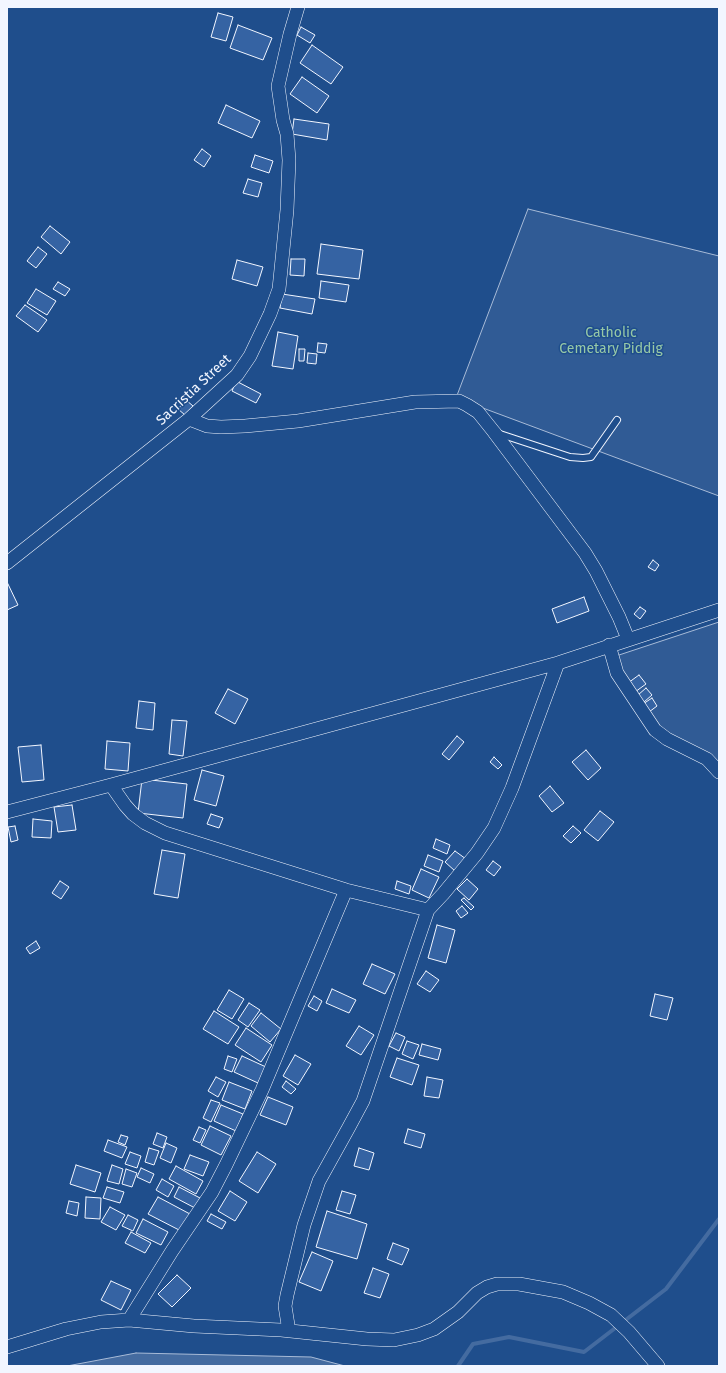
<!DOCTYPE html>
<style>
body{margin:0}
#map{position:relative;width:726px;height:1373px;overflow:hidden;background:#1f4e8c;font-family:"Fira Sans",sans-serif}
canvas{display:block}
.frame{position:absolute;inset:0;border:8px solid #f2f6ff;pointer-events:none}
</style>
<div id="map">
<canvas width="726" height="1373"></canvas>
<div class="frame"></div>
</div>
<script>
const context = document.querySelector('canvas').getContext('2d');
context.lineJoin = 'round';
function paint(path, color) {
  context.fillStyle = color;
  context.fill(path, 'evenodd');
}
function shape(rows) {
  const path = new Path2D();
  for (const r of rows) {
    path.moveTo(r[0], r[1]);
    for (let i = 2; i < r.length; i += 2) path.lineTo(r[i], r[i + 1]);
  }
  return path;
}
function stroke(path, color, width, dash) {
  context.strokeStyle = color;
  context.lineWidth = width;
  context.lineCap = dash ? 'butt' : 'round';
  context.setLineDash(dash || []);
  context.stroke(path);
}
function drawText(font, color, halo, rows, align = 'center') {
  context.font = font + ' "Fira Sans",sans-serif';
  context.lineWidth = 3;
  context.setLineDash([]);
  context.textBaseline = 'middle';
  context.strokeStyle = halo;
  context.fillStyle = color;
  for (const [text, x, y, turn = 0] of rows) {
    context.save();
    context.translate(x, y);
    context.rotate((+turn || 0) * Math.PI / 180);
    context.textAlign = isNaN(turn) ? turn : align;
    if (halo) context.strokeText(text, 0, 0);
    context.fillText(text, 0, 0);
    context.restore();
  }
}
const built = shape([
 [528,209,719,256,719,496,456,398,528,209],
 [719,622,719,766,659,730,627,686,616,656,719,622]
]);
const water = shape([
 [136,1353,311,1357,345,1366,67,1366,136,1353]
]);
const stream = shape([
 [458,1366,473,1344,509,1337,584,1352,666,1289,719,1219]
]);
const building = shape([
 [218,13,233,17,226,41,211,37,218,13],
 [238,25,272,38,263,60,230,48,238,25],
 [301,27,315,35,310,43,297,35,301,27],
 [312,45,343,67,331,84,300,63,312,45],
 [302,77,329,96,317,113,290,94,302,77],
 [226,105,260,121,252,138,218,123,226,105],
 [294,119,329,124,327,140,292,134,294,119],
 [202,149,211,156,204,167,194,160,202,149],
 [255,155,273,161,269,173,251,167,255,155],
 [248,179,262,183,258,197,243,193,248,179],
 [50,226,70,242,61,254,41,237,50,226],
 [321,244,363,250,359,279,317,274,321,244],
 [38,247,47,254,36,268,27,261,38,247],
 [291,259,305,259,304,276,290,275,291,259],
 [237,260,263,267,257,286,232,279,237,260],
 [321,281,349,285,346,302,319,298,321,281],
 [58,282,70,289,65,296,53,289,58,282],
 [36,289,56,301,47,315,27,303,36,289],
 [282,294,315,299,312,314,280,308,282,294],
 [25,305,47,320,38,332,16,316,25,305],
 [278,332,298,336,293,369,272,366,278,332],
 [318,343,327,344,325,353,317,352,318,343],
 [299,349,305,349,304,361,299,361,299,349],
 [308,353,317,354,316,364,307,363,308,353],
 [236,381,261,394,256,403,232,391,236,381],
 [186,400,193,406,185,415,178,409,186,400],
 [653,560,659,565,655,571,648,567,653,560],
 [7,582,18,605,7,610,7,582],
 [584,597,589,611,557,623,552,609,584,597],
 [640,607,646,611,640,619,634,614,640,607],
 [639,675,646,684,635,692,628,683,639,675],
 [646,688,652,695,644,702,638,695,646,688],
 [228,689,248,699,235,724,215,713,228,689],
 [652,698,657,706,649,712,643,704,652,698],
 [139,701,155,703,153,730,136,728,139,701],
 [172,720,187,721,183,756,169,754,172,720],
 [457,736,464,742,449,760,442,754,457,736],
 [107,741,130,743,128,771,105,769,107,741],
 [41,745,44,780,22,782,18,747,41,745],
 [586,750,601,768,588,780,572,762,586,750],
 [494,757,502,765,498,769,490,762,494,757],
 [202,770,224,776,216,806,194,800,202,770],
 [142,779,187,784,183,818,138,813,142,779],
 [550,786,564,803,552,812,539,796,550,786],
 [72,805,76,830,58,832,54,807,72,805],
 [600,811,614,822,598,841,584,830,600,811],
 [211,814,223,818,219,828,207,824,211,814],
 [33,819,52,821,51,838,32,837,33,819],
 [15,826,18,840,11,842,8,827,15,826],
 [573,826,581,833,571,843,563,836,573,826],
 [436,839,450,845,447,854,433,848,436,839],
 [162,850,185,854,178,898,154,894,162,850],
 [455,851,466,859,455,871,445,862,455,851],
 [428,855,443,861,439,872,424,866,428,855],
 [493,861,501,867,494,876,486,870,493,861],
 [421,869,439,877,429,898,412,890,421,869],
 [467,879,478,889,469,900,457,889,467,879],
 [60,881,69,887,61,899,52,893,60,881],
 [397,881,411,886,409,894,395,889,397,881],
 [464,898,474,907,471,910,461,900,464,898],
 [462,906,468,913,461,918,456,911,462,906],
 [437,925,455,930,446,963,428,958,437,925],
 [36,941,40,948,30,954,26,948,36,941],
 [372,964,395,974,385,994,363,984,372,964],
 [426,971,439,980,430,992,417,984,426,971],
 [332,989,356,1000,349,1013,326,1003,332,989],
 [229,990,244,999,232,1019,217,1010,229,990],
 [655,994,673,998,667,1020,650,1016,655,994],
 [314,996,322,1001,317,1011,308,1006,314,996],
 [249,1003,260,1010,248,1027,238,1020,249,1003],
 [214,1011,239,1027,228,1044,203,1029,214,1011],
 [261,1013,281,1029,270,1042,251,1026,261,1013],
 [359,1026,374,1035,361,1055,346,1046,359,1026],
 [246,1028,272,1045,261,1062,235,1045,246,1028],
 [396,1033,405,1037,399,1051,389,1046,396,1033],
 [407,1041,419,1045,413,1059,402,1054,407,1041],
 [422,1044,441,1049,438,1060,419,1055,422,1044],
 [295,1055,311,1064,298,1085,283,1076,295,1055],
 [228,1056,237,1059,232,1072,224,1069,228,1056],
 [242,1056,266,1067,258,1083,234,1072,242,1056],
 [397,1058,419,1065,412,1085,390,1077,397,1058],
 [216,1077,226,1082,218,1097,208,1091,216,1077],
 [427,1077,443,1080,439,1098,424,1096,427,1077],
 [286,1081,296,1089,291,1094,282,1087,286,1081],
 [229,1082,252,1091,245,1109,222,1100,229,1082],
 [268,1097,293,1107,286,1125,260,1115,268,1097],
 [211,1100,220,1103,211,1122,203,1118,211,1100],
 [221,1105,243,1114,236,1131,214,1121,221,1105],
 [210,1126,231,1136,221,1155,201,1145,210,1126],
 [199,1127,206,1130,200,1143,193,1140,199,1127],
 [408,1129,425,1134,421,1148,404,1143,408,1129],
 [157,1133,167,1137,163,1148,153,1144,157,1133],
 [121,1135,128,1137,125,1145,118,1142,121,1135],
 [108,1140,127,1147,122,1158,104,1151,108,1140],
 [166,1143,177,1148,171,1163,160,1158,166,1143],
 [149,1148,159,1151,154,1165,145,1162,149,1148],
 [359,1148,374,1153,369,1170,354,1166,359,1148],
 [130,1152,141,1156,137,1168,125,1164,130,1152],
 [257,1152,276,1164,258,1193,239,1181,257,1152],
 [190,1155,209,1162,203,1176,184,1169,190,1155],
 [76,1165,101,1173,95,1192,70,1184,76,1165],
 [112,1165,123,1169,119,1184,107,1181,112,1165],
 [176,1166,203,1181,196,1194,169,1179,176,1166],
 [141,1168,154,1174,150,1183,137,1177,141,1168],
 [126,1169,137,1173,132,1187,122,1184,126,1169],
 [162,1179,174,1186,168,1197,156,1190,162,1179],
 [107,1187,124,1192,120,1203,103,1198,107,1187],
 [179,1187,200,1198,195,1208,174,1197,179,1187],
 [230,1191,247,1202,235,1221,218,1211,230,1191],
 [342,1191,356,1195,350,1214,336,1210,342,1191],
 [86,1197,101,1198,100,1219,85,1218,86,1197],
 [158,1197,190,1214,181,1231,148,1214,158,1197],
 [69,1201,79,1203,77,1216,66,1213,69,1201],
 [110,1207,125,1215,116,1230,101,1222,110,1207],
 [327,1211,367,1224,357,1259,316,1247,327,1211],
 [211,1214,226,1222,222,1229,207,1221,211,1214],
 [128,1215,138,1220,133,1231,122,1226,128,1215],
 [143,1219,168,1232,161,1245,136,1233,143,1219],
 [131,1232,151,1243,145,1253,125,1243,131,1232],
 [393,1243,409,1249,402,1265,387,1259,393,1243],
 [312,1252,333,1261,321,1291,299,1282,312,1252],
 [373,1268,389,1274,380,1298,364,1293,373,1268],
 [177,1275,191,1288,172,1307,158,1294,177,1275],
 [111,1281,131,1290,121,1310,101,1300,111,1281]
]);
const service = shape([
 [497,433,570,457,583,458,591,457,617,420]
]);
const minor = shape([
 [189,419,207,426,221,427,245,426,298,421,415,402,459,401,467,405,478,412,494,432,585,553,596,571,619,617,628,639],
 [7,563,189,419,237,375,250,356,270,314,279,289,287,210,289,160,287,134,283,120,278,86,290,34,298,7],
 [609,645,617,673,655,730,667,739,707,759,719,772],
 [111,785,125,805,133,814,145,823,165,833,346,890,428,910],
 [7,812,111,785,558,663,719,610],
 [129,1320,172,1251,212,1192,226,1165,262,1090,346,890],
 [289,1331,285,1306,287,1295,304,1225,319,1181,349,1127,363,1101,428,910,443,894,477,853,494,828,512,788,558,663],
 [7,1347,66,1329,101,1322,129,1320,194,1326,281,1330,367,1339,394,1340,418,1335,434,1329,458,1312,477,1293,487,1287,497,1284,519,1284,563,1292,589,1303,611,1315,629,1332,658,1366]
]);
const parkNames = [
 ["Catholic",611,333],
 ["Cemetary Piddig",611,349]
];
const streetNames = [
 ["Sacristia Street",194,390,-43]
];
paint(built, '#305b95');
stroke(built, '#a8bbd7', 1);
paint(water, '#446ba0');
stroke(water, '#a8bbd7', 1);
stroke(stream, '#446ba0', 4);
paint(building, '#3563a3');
stroke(building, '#f2f6ff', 1);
stroke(service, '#f2f6ff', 8);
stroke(minor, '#f2f6ff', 14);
stroke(service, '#1f4e8c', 6);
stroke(minor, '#1f4e8c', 13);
drawText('14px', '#97c8a6', '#1f4e8c', parkNames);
drawText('14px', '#f2f6ff', '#1f4e8c', streetNames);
</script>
